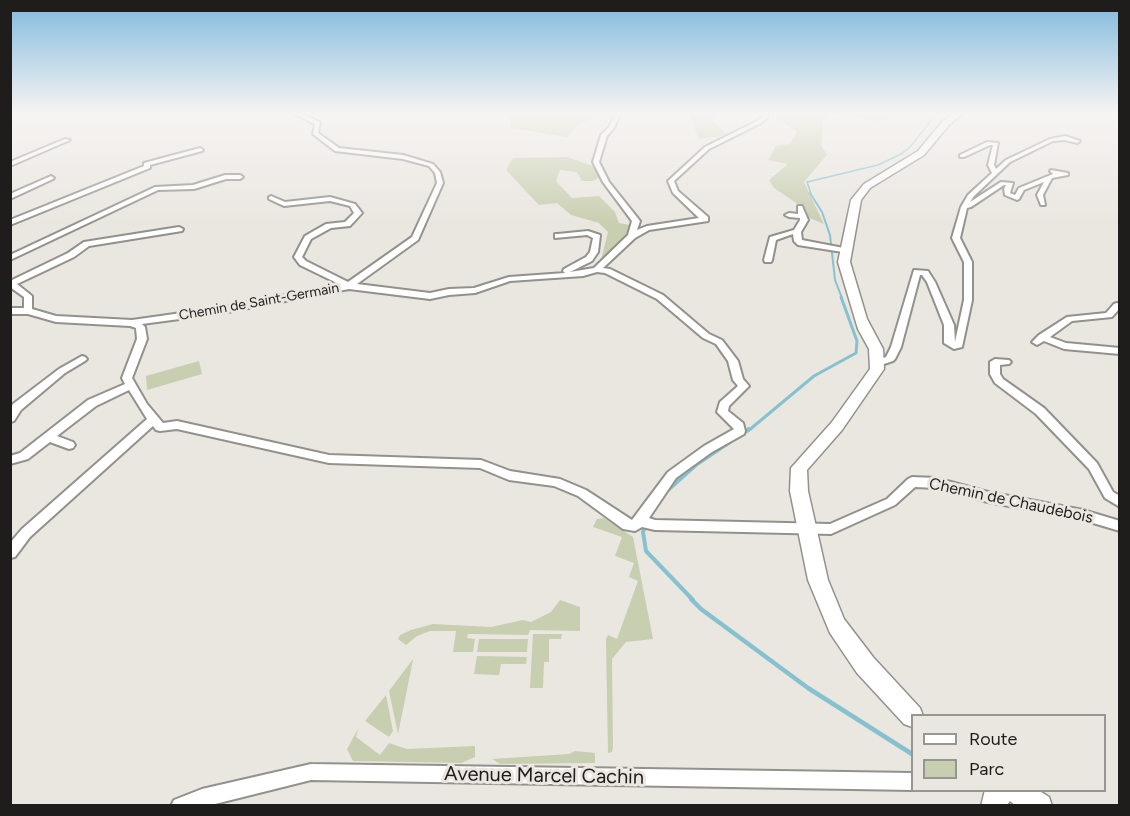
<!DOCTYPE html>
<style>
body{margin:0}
#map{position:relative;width:1130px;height:816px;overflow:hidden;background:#eae7e1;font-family:Figtree,sans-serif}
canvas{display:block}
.frame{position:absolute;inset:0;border:12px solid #1e1d1b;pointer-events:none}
.legend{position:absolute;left:911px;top:714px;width:195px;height:78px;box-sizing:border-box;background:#eae7e1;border:2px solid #989692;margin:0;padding:8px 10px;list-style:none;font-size:18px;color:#1e1d1b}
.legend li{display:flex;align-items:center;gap:12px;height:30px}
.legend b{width:30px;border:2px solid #989692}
</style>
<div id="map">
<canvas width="1130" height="816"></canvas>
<div class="frame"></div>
<ul class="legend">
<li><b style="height:8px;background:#fff"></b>Route</li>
<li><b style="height:16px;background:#c8ceb0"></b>Parc</li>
</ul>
</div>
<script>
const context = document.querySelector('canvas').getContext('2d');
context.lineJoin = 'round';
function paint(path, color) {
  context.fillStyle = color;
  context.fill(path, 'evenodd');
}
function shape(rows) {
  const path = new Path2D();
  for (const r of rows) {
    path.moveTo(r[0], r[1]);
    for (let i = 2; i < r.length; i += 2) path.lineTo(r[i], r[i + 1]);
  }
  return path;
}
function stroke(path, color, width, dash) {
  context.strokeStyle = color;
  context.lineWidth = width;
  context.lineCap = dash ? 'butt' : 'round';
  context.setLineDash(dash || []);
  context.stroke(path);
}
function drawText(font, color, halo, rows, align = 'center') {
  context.font = font + ' Figtree,sans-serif';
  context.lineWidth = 6;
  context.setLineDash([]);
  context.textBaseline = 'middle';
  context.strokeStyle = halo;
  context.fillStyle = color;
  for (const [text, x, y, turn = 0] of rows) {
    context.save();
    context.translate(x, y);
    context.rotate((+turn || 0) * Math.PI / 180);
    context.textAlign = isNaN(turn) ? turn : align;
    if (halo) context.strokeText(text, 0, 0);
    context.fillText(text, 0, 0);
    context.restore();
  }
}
const green = shape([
 [502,112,612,112,610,117,598,116,579,124,567,137,511,128,510,117],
 [688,112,721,112,712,121,728,135,699,139],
 [774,112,900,112,879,121,832,114,824,120,821,145,827,155,804,182,824,224,805,216,802,207,774,188,769,180,788,164,768,160,776,146,789,144,797,132,777,117],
 [567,157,596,167,600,177,593,181,582,181,577,172,560,170,556,181,572,198,599,196,615,212,619,223,630,225,628,236,601,260,608,232,599,223,571,215,557,203,539,205,506,170,513,158],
 [199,361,202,374,147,390,146,376],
 [604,518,633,537,653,639,626,642,612,659,613,747,612,752,608,753,606,639,608,635,617,639,638,581,629,577,634,563,615,556,622,537,593,527,597,519],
 [560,600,580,607,580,631,530,630,528,635,468,634,467,638,475,639,473,652,453,652,456,631,430,631,417,636,406,645,398,639,400,635,411,630,433,624,491,627,523,620,531,622,551,612],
 [533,634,562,634,561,639,549,639,549,662,544,662,543,688,530,688],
 [479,639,528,639,527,652,477,652],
 [477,656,527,657,526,664,501,664,499,675,474,674],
 [413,659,411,670,398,734,389,691],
 [386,695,393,731,389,737,365,721],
 [358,729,356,737,380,755,389,743,407,749,475,746,475,757,461,763,353,761,347,749],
 [575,751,595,753,595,763,500,764,492,759,569,754]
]);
const streamFar4 = shape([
 [811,194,807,182,878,165,901,154,910,147,938,112]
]);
const streamFar3 = shape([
 [810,193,822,212,830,235,835,280,842,298]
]);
const streamFar2 = shape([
 [748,431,814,376,856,353,857,341,841,297]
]);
const streamFar1 = shape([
 [668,490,697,464,749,429],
 [645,526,643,532,646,551,693,600]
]);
const stream = shape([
 [691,599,701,609,808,688,912,754]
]);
const street = shape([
 [290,112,297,112,320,122,318,133,339,148,403,155,433,164,440,172,443,183,418,240,357,284,430,293,449,289,474,288,509,277,565,273,563,271,564,269,586,257,590,252,593,238,587,235,555,238,555,234,558,234,588,231,600,235,598,252,592,261,570,272,594,268,628,235,632,221,603,182,593,162,601,135,609,127,616,112,621,112,614,128,607,136,599,162,609,182,640,221,637,230,647,226,699,218,673,193,668,181,705,147,757,121,762,117,764,112,768,112,767,118,761,123,709,149,674,181,678,191,708,217,708,221,649,230,635,238,603,268,610,269,663,295,709,334,722,340,738,361,743,379,749,386,729,406,728,411,743,423,745,431,744,434,712,452,676,478,649,518,655,520,830,524,887,499,908,479,912,477,936,478,988,492,1083,510,1120,521,1120,531,1083,520,988,502,936,488,915,487,895,505,831,534,655,530,642,527,635,531,623,529,578,496,554,486,509,480,480,468,329,463,177,429,160,431,156,430,153,426,30,537,15,557,10,558,10,543,22,529,147,419,129,390,96,406,57,436,73,442,75,445,73,448,69,449,50,442,28,459,10,464,10,456,20,453,88,400,125,384,122,378,137,339,136,328,130,326,56,322,28,314,10,314,10,308,24,308,24,297,10,287,10,281,68,253,84,242,179,227,183,229,182,231,89,246,74,257,17,284,32,296,32,309,56,316,132,320,217,308,341,285,300,265,294,257,305,236,326,224,345,222,354,213,350,206,330,201,284,206,269,199,269,197,271,196,285,202,330,197,355,204,362,213,350,226,331,228,311,239,302,257,306,261,348,282,412,237,437,183,435,173,429,166,403,159,335,151,313,134,315,124,290,112],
 [597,272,605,273,657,299,703,338,716,344,728,361,733,380,738,386,720,402,717,412,734,429,704,446,668,472,632,520,586,490,560,479,510,471,481,460,329,455,177,421,163,423,147,404,132,378,147,339,145,327,142,324,217,314,349,289,430,299,449,295,475,293,510,281,583,276,597,272],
 [1065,136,1080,141,1077,143,1065,140,1053,141,1010,162,974,196,970,202,1001,182,1013,183,1010,193,1015,195,1019,188,1053,174,1050,171,1051,170,1068,173,1068,175,1052,178,1043,195,1045,205,1041,205,1037,195,1044,182,1024,190,1019,199,1017,200,1005,195,1004,189,1006,185,1004,185,971,207,967,208,960,238,972,262,972,300,962,347,954,349,944,343,944,325,927,282,922,275,920,275,901,347,895,359,893,361,881,365,875,365,873,363,875,361,886,357,891,347,914,270,928,271,935,282,954,325,955,342,964,300,964,262,952,238,961,207,968,195,992,173,988,165,993,145,990,145,964,157,960,157,960,155,987,142,998,143,994,165,996,169,1006,160,1050,139,1065,136],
 [65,139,70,140,10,166,10,162,65,139],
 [200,148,203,150,202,151,150,165,150,168,10,225,10,220,144,166,144,163,200,148],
 [225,175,240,175,243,177,240,179,226,179,194,189,158,190,10,260,10,255,155,187,193,185,225,175],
 [51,176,54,178,53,179,10,199,10,194,51,176],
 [798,206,802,206,808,220,801,232,802,240,849,249,849,253,798,245,794,241,793,234,776,240,772,260,771,262,765,262,764,260,770,237,794,230,800,220,800,218,789,217,785,215,789,213,798,214,798,206],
 [1117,303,1120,304,1120,308,1112,317,1072,321,1050,337,1066,343,1120,348,1120,354,1064,349,1044,341,1037,345,1032,342,1039,335,1067,317,1106,313,1114,304,1117,303],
 [82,356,85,357,87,359,85,361,65,373,21,410,14,421,10,422,10,409,13,404,59,369,82,356],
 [995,359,1009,360,1011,362,1009,364,1000,365,1000,374,1003,379,1044,408,1097,463,1113,492,1120,496,1120,507,1105,498,1089,469,1036,414,995,383,990,374,990,362,995,359],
 [311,764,912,773,912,790,311,780,207,806,171,806,174,800,202,789,311,764]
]);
const secondary = shape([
 [956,112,964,112,949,125,924,155,870,188,861,200,850,262,867,319,883,349,884,369,842,430,807,470,808,491,828,580,844,619,873,657,920,708,923,716,912,716,912,727,904,724,857,673,830,633,808,580,790,491,791,468,832,422,870,369,869,349,858,329,838,262,851,200,864,184,918,151,943,121,956,112],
 [985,790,1038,790,1049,797,1052,806,1016,806,1010,801,1006,806,981,806,985,790]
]);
const farStreetnames = [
 ["Chemin de Saint-Germain",259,302,-10]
];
const streetNames = [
 ["Chemin de Chaudebois",1011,501,12]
];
const nearStreetnames = [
 ["Avenue Marcel Cachin",544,776,1]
];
paint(green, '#c8ceb0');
stroke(streamFar4, '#86c1cf', 1.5);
stroke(streamFar3, '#86c1cf', 2);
stroke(streamFar2, '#86c1cf', 3);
stroke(streamFar1, '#86c1cf', 4);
stroke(stream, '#86c1cf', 4.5);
stroke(street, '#93918c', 4);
stroke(secondary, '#93918c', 3);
paint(street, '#fff');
paint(secondary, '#fff');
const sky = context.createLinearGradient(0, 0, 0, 226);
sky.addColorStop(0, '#81b9de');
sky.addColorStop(0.5, '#f6f4f2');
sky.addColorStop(1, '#f6f4f200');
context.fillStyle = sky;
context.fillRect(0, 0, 1130, 226);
drawText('14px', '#1e1d1b', '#eae7e1', farStreetnames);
drawText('16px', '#1e1d1b', '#eae7e1', streetNames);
drawText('20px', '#1e1d1b', '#eae7e1', nearStreetnames);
</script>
